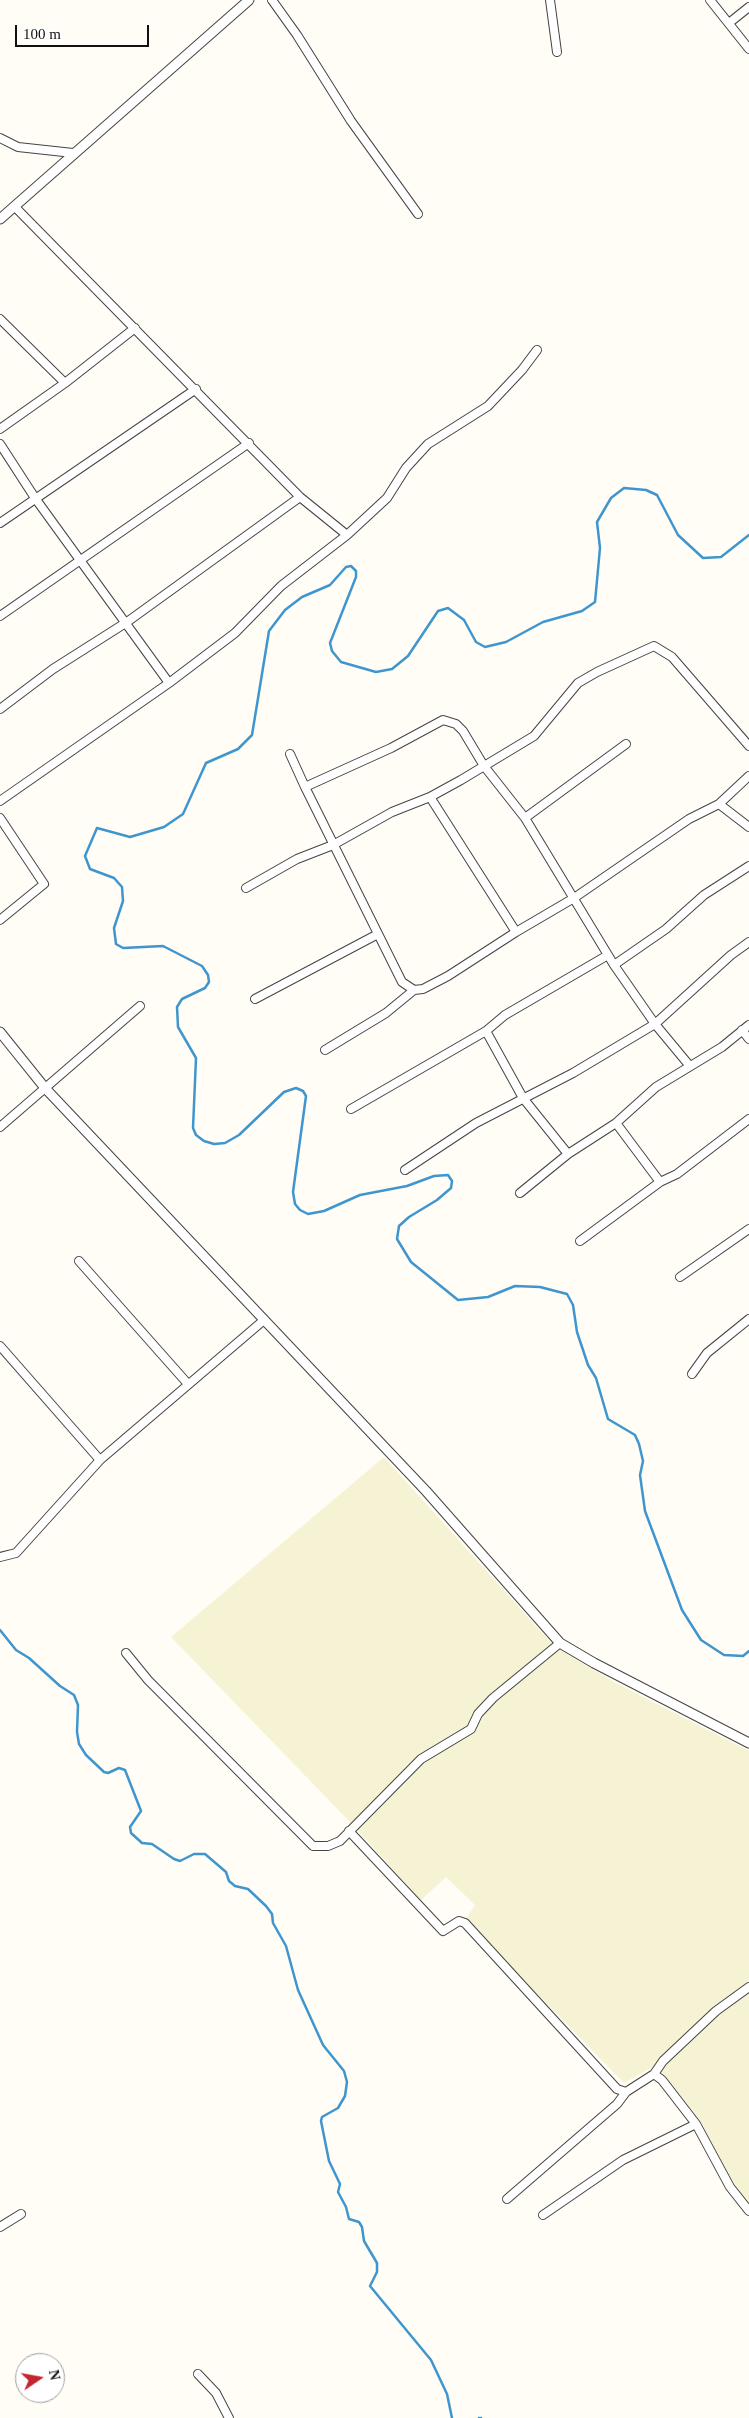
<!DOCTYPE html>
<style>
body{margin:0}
#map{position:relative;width:749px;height:2418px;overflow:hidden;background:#fffdf5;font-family:Georgia,serif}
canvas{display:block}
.north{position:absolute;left:15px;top:2353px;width:50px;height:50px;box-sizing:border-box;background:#fff;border:1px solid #a0a0a0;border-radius:50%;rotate:78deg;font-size:14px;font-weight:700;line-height:20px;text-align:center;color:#111}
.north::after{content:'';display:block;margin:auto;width:18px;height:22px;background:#c4262e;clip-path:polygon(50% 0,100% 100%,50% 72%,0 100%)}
.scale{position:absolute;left:15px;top:25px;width:134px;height:22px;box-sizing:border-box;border:2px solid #111;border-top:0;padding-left:6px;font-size:15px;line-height:18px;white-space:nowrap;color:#111;-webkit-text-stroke:4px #fff;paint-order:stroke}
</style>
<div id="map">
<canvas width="749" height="2418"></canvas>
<div class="north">N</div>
<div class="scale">100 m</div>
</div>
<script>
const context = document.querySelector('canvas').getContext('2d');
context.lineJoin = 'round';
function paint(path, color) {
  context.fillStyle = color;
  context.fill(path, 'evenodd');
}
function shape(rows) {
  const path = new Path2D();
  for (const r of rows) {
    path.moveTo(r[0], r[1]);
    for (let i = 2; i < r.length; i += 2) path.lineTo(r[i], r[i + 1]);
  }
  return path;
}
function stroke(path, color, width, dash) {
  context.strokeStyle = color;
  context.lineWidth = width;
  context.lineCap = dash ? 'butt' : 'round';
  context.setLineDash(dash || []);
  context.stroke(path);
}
const farmland = shape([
 [384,1457,555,1647,614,1682,749,1751,749,2204,732,2181,700,2120,656,2065,624,2083,465,1920,475,1905,446,1877,421,1900,349,1821,171,1637]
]);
const stream = shape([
 [749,535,721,557,703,558,678,535,657,495,646,490,624,488,611,498,597,522,600,548,595,602,582,611,543,622,506,642,485,647,476,642,464,620,448,608,438,611,408,656,392,669,376,672,341,662,332,651,330,643,356,577,356,571,351,566,346,567,330,585,302,597,285,610,269,631,252,735,238,749,206,763,183,814,164,827,130,837,97,828,85,856,90,869,114,878,122,887,123,901,114,928,116,944,123,948,163,946,202,966,208,975,209,982,205,988,182,999,177,1007,178,1027,196,1058,193,1128,196,1135,204,1141,214,1144,225,1143,239,1135,284,1092,296,1088,303,1091,306,1096,293,1192,295,1204,300,1210,308,1214,324,1211,360,1195,407,1186,434,1176,448,1175,452,1181,451,1188,437,1200,409,1217,399,1226,397,1239,411,1262,458,1300,488,1297,515,1286,540,1287,567,1294,573,1305,577,1332,588,1365,596,1378,608,1419,635,1435,639,1444,643,1461,640,1475,645,1511,682,1610,701,1640,724,1655,743,1656,749,1651],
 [0,1630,16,1650,29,1658,60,1686,74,1695,78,1705,77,1732,79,1744,86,1755,104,1772,108,1773,119,1768,125,1770,141,1811,130,1827,131,1833,142,1843,152,1844,174,1859,180,1861,194,1854,205,1854,226,1872,229,1881,235,1886,248,1889,266,1906,272,1914,273,1923,286,1946,298,1990,323,2045,344,2071,347,2082,345,2096,338,2108,322,2117,321,2121,329,2161,340,2184,338,2192,346,2207,349,2219,359,2222,362,2227,364,2241,377,2263,377,2272,370,2286,431,2360,447,2394,452,2418],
 [479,2418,481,2418]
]);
const minor = shape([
 [272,0,297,35,351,121,418,214],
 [550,0,557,52],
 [710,0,749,49],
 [729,23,749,7],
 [0,138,18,147,73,153],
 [15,207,300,497,347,535],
 [0,319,65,383],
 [0,429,65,383,135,328],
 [0,444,35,498,169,683],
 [0,523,196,389],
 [0,616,249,443],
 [0,709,53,669,127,622,300,497],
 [290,754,305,787],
 [430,797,516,932],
 [0,801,169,683,235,633,281,586,347,535,387,498,406,468,428,444,488,406,522,370,537,350],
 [719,804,749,827],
 [0,818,44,884,0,920],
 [525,818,626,744],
 [246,888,297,859,333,845,392,812,430,797,461,780,534,736,578,683,597,672,654,646,672,657,749,746],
 [614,965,666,929,704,895,749,866],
 [414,990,402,982,305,787,391,748,443,720,456,724,463,731,484,766,525,818,614,965,655,1024,689,1065],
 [255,999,378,934],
 [742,1030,749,1039],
 [486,1031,523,1098,568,1154],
 [325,1050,386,1013,414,990,423,989,448,976,516,932,574,898,689,819,719,804,749,776],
 [351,1109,486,1031,505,1015,608,955],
 [616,1123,660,1182],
 [0,1127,140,1006],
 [405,1170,476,1123,573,1073,655,1024,731,955,749,942],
 [520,1193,568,1154,616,1123,656,1087,722,1047,749,1025],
 [580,1241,660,1182,677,1174,749,1119],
 [79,1261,188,1384],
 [680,1277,749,1229],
 [0,1346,100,1460],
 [692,1374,707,1353,749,1319],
 [0,1557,16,1553,100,1460,264,1320],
 [126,1653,148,1680,313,1846,328,1846,340,1841,421,1759,471,1729,478,1714,493,1698,560,1643],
 [349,1831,443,1931,459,1921,465,1923,617,2089,626,2092,654,2074,662,2080,696,2124,730,2187,749,2211],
 [654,2074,663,2061,716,2011,749,1987],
 [507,2199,617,2104,626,2092],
 [543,2215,623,2160,696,2124],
 [0,2227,21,2214],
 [198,2374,216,2393,229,2418]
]);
const tertiary = shape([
 [0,219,249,0],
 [0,1032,45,1088,426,1491,560,1643,594,1663,749,1743]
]);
paint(farmland, '#f6f3d4');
stroke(stream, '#3f96cf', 2.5);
stroke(minor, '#444', 10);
stroke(tertiary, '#444', 11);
stroke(minor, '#fff', 8);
stroke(tertiary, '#fff', 9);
</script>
